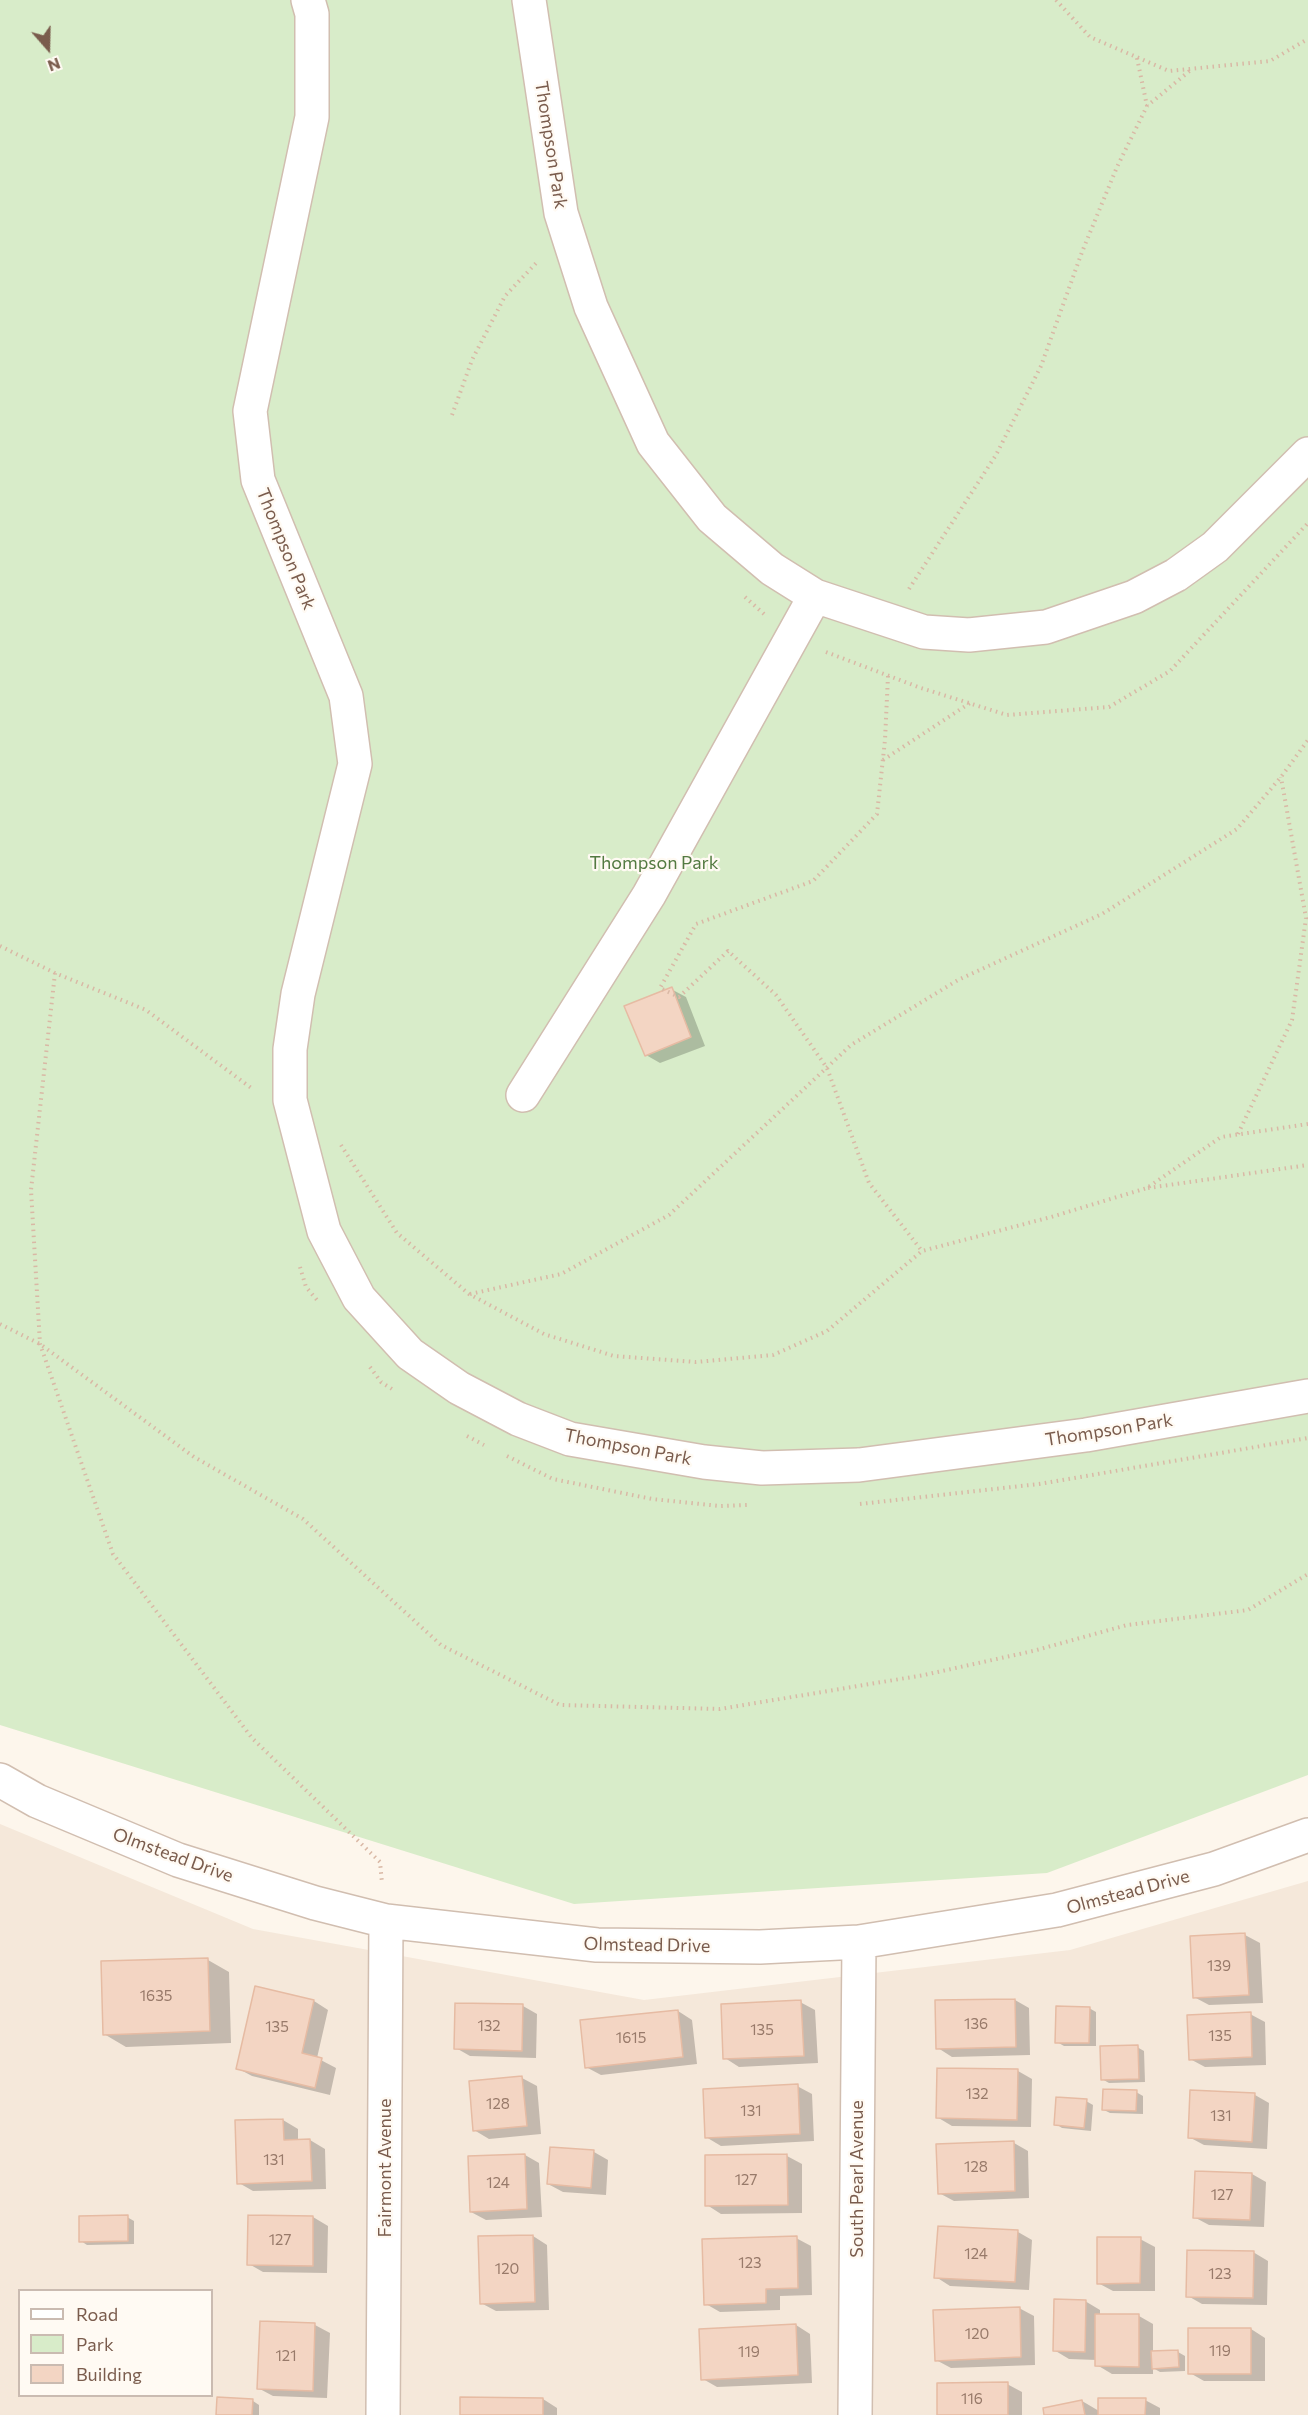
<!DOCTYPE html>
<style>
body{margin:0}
#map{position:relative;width:1308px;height:2415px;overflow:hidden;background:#fdf6ec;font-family:Commissioner,sans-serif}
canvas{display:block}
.legend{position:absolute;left:18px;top:2289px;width:195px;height:108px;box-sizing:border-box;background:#fffaf3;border:2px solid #cabbb1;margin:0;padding:8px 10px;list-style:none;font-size:18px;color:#7a5c4d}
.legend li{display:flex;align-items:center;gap:12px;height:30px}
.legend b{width:30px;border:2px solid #cabbb1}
.north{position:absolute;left:18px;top:18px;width:60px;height:60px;-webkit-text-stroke:4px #fffaf3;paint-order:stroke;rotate:160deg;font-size:16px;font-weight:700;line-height:24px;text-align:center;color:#7a5c4d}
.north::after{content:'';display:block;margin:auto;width:21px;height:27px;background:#7a5c4d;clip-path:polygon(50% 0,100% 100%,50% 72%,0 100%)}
</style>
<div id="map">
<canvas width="1308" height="2415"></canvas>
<ul class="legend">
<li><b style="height:8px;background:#fff"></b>Road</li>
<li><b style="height:16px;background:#d8ecc9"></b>Park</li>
<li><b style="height:16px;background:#f3d5c3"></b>Building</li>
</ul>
<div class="north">N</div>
</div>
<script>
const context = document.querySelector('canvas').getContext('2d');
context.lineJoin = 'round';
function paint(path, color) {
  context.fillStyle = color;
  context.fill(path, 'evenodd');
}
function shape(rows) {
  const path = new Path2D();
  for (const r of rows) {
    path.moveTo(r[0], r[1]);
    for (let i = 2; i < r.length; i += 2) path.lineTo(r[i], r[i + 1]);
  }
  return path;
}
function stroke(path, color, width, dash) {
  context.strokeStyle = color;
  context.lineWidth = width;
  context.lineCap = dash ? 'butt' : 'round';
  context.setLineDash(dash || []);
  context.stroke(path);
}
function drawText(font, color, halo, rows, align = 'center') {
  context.font = font + ' Commissioner,sans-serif';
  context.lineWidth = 4.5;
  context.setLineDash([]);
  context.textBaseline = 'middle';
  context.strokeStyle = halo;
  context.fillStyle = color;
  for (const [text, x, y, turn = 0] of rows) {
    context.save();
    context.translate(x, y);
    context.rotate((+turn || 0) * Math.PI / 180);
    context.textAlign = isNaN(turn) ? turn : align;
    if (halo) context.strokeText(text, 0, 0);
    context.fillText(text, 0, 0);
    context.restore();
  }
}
const residential = shape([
 [0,1824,253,1929,644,2000,1070,1950,1308,1881,1308,2415,0,2415],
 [20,2290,212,2290,212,2396,20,2396]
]);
const green = shape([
 [0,0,1308,0,1308,1775,1047,1873,574,1904,0,1725]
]);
const shadow = shape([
 [671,989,686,997,705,1046,660,1063,646,1055],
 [1245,1935,1260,1943,1263,2003,1209,2005,1194,1997],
 [208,1960,229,1972,231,2043,126,2047,104,2034],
 [256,1988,314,2001,328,2010,317,2058,336,2068,330,2095,252,2076,237,2068],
 [1015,2000,1029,2008,1030,2055,952,2057,938,2048],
 [800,2002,815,2010,818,2063,739,2067,725,2058],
 [523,2006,537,2014,536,2058,470,2056,456,2048],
 [1089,2008,1096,2012,1096,2046,1064,2046,1057,2042],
 [678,2011,692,2020,697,2064,601,2075,586,2067],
 [1250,2014,1265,2022,1266,2065,1205,2067,1190,2059],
 [1137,2047,1144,2051,1145,2082,1109,2083,1102,2079],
 [1018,2071,1032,2079,1031,2127,952,2126,937,2117],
 [522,2078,537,2086,541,2134,489,2139,474,2130],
 [797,2086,812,2094,814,2141,721,2146,706,2137],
 [1136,2092,1143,2096,1143,2114,1110,2113,1104,2110],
 [1255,2095,1269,2103,1267,2149,1204,2145,1189,2137],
 [1086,2101,1093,2105,1091,2131,1062,2128,1056,2124],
 [283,2120,298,2129,298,2141,310,2140,325,2149,326,2189,253,2191,239,2183],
 [1014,2143,1028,2151,1029,2198,954,2201,939,2193],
 [594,2152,608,2160,606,2195,563,2192,548,2184],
 [525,2155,539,2163,542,2217,486,2220,471,2212],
 [787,2156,802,2164,802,2213,721,2214,707,2205],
 [1252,2174,1266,2182,1264,2227,1209,2225,1194,2217],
 [250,2216,313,2217,328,2226,327,2273,263,2272,249,2264],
 [127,2217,134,2221,134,2244,87,2245,81,2241],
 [1018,2232,1032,2240,1029,2290,950,2286,936,2277],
 [533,2236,547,2245,549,2310,496,2311,481,2303],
 [796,2238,811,2246,812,2295,780,2296,780,2310,720,2312,706,2304],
 [1140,2239,1155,2247,1155,2291,1113,2291,1098,2283],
 [1253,2252,1268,2261,1267,2305,1202,2304,1188,2296],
 [1085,2301,1100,2310,1100,2316,1139,2316,1153,2324,1153,2353,1178,2352,1185,2356,1185,2371,1160,2372,1153,2368,1153,2374,1112,2374,1097,2365,1097,2360,1069,2359,1054,2350],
 [1019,2308,1034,2316,1035,2365,951,2368,936,2360],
 [261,2322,315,2325,330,2333,327,2398,273,2396,258,2388],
 [796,2325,810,2334,812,2383,717,2387,703,2379],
 [1251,2329,1265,2338,1265,2381,1204,2381,1190,2373],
 [1007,2384,1022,2392,1022,2415,938,2415],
 [543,2399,557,2408,557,2415,461,2415],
 [1145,2400,1160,2408,1160,2415,1046,2415,1082,2401,1099,2411],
 [253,2401,259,2405,259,2415,218,2415]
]);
const building = shape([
 [672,987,691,1037,645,1056,624,1006,672,987],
 [1245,1933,1249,1995,1193,1998,1190,1936,1245,1933],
 [208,1958,210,2031,103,2035,101,1961,208,1958],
 [255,1986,314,2000,302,2053,322,2058,315,2088,236,2069,255,1986],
 [1015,1999,1016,2047,936,2049,935,2000,1015,1999],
 [801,2000,804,2056,723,2059,721,2004,801,2000],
 [455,2003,523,2004,522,2051,454,2049,455,2003],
 [1056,2006,1090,2007,1089,2043,1055,2043,1056,2006],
 [678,2010,683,2057,585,2068,580,2020,678,2010],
 [1251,2012,1252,2057,1189,2060,1187,2015,1251,2012],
 [1138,2045,1139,2079,1101,2080,1100,2046,1138,2045],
 [937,2068,1018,2069,1017,2120,936,2118,937,2068],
 [522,2076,527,2126,473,2131,469,2081,522,2076],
 [798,2084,800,2134,705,2138,703,2089,798,2084],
 [1103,2089,1137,2090,1136,2111,1102,2110,1103,2089],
 [1190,2090,1255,2093,1252,2142,1188,2138,1190,2090],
 [1056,2097,1087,2099,1084,2128,1054,2125,1056,2097],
 [283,2119,284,2140,310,2139,312,2181,237,2184,235,2120,283,2119],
 [1014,2141,1015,2191,938,2194,936,2144,1014,2141],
 [550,2147,594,2150,591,2188,547,2184,550,2147],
 [525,2154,527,2209,470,2212,468,2156,525,2154],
 [787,2154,788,2205,705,2206,705,2155,787,2154],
 [1195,2171,1252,2173,1250,2220,1193,2218,1195,2171],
 [128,2215,128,2241,79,2242,79,2216,128,2215],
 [248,2215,313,2216,313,2266,247,2265,248,2215],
 [938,2226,1018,2230,1015,2282,934,2278,938,2226],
 [533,2235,535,2302,480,2304,478,2236,533,2235],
 [797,2236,798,2288,766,2289,766,2303,704,2305,702,2239,797,2236],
 [1097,2237,1141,2237,1140,2283,1097,2284,1097,2237],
 [1187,2250,1254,2251,1253,2298,1186,2297,1187,2250],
 [1054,2299,1086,2300,1085,2352,1053,2351,1054,2299],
 [1020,2307,1021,2357,935,2361,933,2310,1020,2307],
 [1095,2314,1139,2314,1139,2367,1095,2366,1095,2314],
 [260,2321,315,2323,313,2391,257,2389,260,2321],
 [796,2324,798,2375,701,2380,699,2329,796,2324],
 [1188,2328,1251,2328,1251,2374,1188,2374,1188,2328],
 [1178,2350,1179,2367,1152,2369,1151,2351,1178,2350],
 [1008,2382,1008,2415,937,2415,937,2383,1008,2382],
 [217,2397,253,2399,252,2415,216,2415,217,2397],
 [460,2397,543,2398,543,2415,460,2415,460,2397],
 [1098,2398,1146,2398,1145,2415,1098,2415,1098,2398],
 [1082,2400,1085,2415,1044,2415,1043,2408,1082,2400]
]);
const path = shape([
 [1056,0,1090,37,1169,71,1270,61,1308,39],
 [1137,58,1147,106],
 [452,415,472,360,505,296,538,261],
 [909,589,996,455,1041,366,1082,252,1117,167,1147,106,1192,69],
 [745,597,764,614],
 [826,652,921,688,1007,715,1109,707,1170,671,1308,523],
 [888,676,885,740,877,814,813,881,696,924,660,988,679,997,728,951,776,995,827,1068,869,1183,922,1251],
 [883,760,970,703],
 [0,946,55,973,146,1010,254,1090],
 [55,973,31,1190,40,1344,113,1554,252,1738,380,1862,382,1883],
 [1238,1134,1292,1020,1306,918,1281,777],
 [341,1145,397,1233,469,1294,544,1334,614,1356,696,1362,773,1355,827,1331,922,1251,1051,1217,1147,1188,1221,1137,1308,1124],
 [1148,1188,1308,1165],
 [300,1267,306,1287,317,1300],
 [470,1294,561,1274,669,1215,851,1045,958,980,1102,914,1237,829,1281,777,1308,740],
 [0,1324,40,1344,194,1457,303,1519,441,1645,560,1705,720,1709,924,1675,1033,1651,1127,1625,1248,1610,1308,1574],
 [370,1367,381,1382,392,1389],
 [467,1436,484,1445],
 [507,1456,553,1479,652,1499,720,1506,747,1505],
 [860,1504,1039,1484,1308,1438]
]);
const minor = shape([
 [308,0,312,14,312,117,250,411,258,480,346,696,355,764,298,994,290,1049,290,1100,324,1231,359,1298,410,1354,459,1388,518,1419,570,1439,704,1462,762,1468,859,1465,1086,1435,1308,1396],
 [529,0,561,213,591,307,653,443,712,518,772,569,815,596,924,632,969,635,1046,627,1134,597,1176,575,1215,547,1308,454],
 [523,1095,649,895,815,596],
 [0,1780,37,1801,178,1860,315,1903,386,1921,597,1945,760,1947,859,1942,1057,1910,1214,1869,1308,1835],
 [383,2415,386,1921],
 [855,2415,859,1942]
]);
const numberNames = [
 ["139",1219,1966],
 ["1635",156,1996],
 ["136",976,2024],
 ["132",489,2026],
 ["135",277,2027],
 ["135",762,2030],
 ["135",1220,2036],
 ["1615",631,2038],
 ["132",977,2094],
 ["128",498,2104],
 ["131",751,2111],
 ["131",1221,2116],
 ["131",274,2160],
 ["128",976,2167],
 ["127",746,2180],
 ["124",498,2183],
 ["127",1222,2195],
 ["127",280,2240],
 ["124",976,2254],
 ["123",750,2263],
 ["120",507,2269],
 ["123",1220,2274],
 ["120",977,2334],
 ["119",1220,2351],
 ["119",749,2352],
 ["121",286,2356],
 ["116",972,2399]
];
const streetNames = [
 ["Thompson Park",551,145,81],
 ["Thompson Park",286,549,68],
 ["Thompson Park",1109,1430,-9],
 ["Thompson Park",628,1447,11],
 ["Olmstead Drive",173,1855,20],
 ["Olmstead Drive",1128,1892,-15],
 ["Olmstead Drive",647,1945,1],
 ["Fairmont Avenue",385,2168,-90],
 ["South Pearl Avenue",857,2179,-90]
];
const parkNames = [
 ["Thompson Park",654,863]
];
paint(residential, '#f5e8da');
paint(green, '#d8ecc9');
paint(shadow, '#0003');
paint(building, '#f3d5c3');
stroke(building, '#e6bba3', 1.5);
stroke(minor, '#d1beb0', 36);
stroke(path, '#d9b8a5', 4, [1.5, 4.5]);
stroke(minor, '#fff', 33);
drawText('15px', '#987a6a', null, numberNames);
drawText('18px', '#7a5c4d', '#fffaf3', streetNames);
drawText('18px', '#537a41', '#fffaf3', parkNames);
</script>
